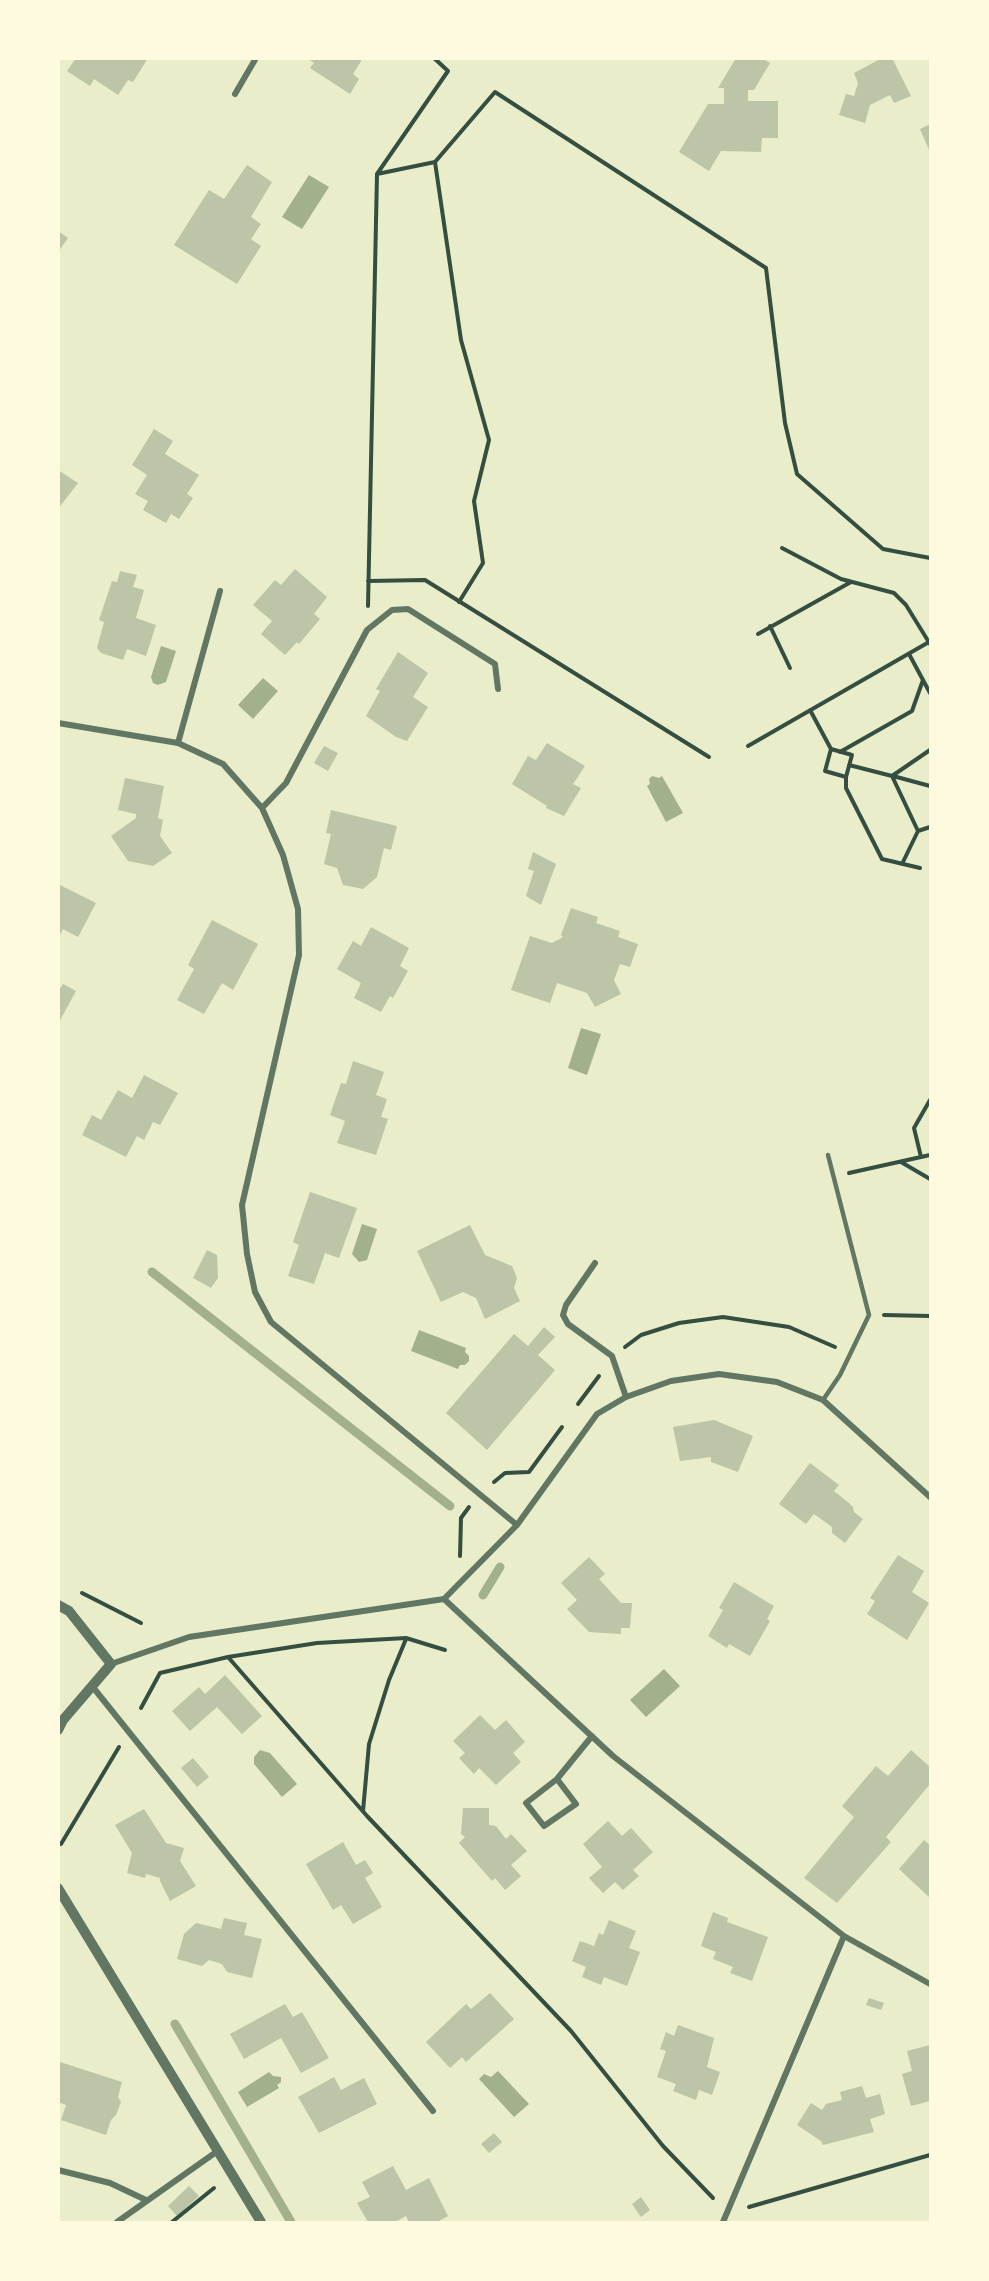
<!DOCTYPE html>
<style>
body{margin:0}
#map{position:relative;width:989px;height:2281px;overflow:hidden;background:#e9edc9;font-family:"Public Sans",sans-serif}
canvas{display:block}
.frame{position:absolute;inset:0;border:60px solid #fefae0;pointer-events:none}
</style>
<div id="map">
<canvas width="989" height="2281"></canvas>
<div class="frame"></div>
</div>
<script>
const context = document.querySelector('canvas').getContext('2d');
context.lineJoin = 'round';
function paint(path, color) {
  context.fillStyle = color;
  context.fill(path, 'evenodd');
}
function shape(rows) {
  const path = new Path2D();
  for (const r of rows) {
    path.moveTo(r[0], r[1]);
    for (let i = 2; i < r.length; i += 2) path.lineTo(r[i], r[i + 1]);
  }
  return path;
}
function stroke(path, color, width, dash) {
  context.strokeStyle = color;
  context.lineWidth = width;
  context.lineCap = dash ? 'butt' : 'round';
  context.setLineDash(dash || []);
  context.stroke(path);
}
const water = shape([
 [309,175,329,187,302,229,282,217],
 [161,646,176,651,166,682,158,685,153,683,151,677],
 [263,678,278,691,253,719,238,705],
 [652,776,659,778,662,776,683,813,666,822,647,786,650,784,649,779],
 [581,1028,601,1034,587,1075,568,1068],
 [362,1224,377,1229,367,1260,359,1262,352,1254],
 [419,1330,466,1348,465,1352,469,1356,469,1361,465,1365,460,1365,458,1369,411,1351],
 [664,1669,680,1686,646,1717,630,1700],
 [260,1750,270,1753,297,1784,282,1797,254,1764,254,1757],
 [498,2071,529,2104,514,2117,479,2079,484,2074,491,2077],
 [269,2072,273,2076,281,2077,281,2082,277,2085,279,2088,247,2107,238,2092]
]);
const stream = shape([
 [152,1272,450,1506],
 [483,1595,500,1567],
 [175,2024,291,2222]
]);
const building = shape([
 [76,58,148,58,133,82,128,80,118,95,94,79,90,86,67,71],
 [307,58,363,58,353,74,359,79,350,94,310,68,314,63],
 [736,58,762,58,770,63,754,90,748,90,748,101,778,101,778,138,762,138,761,152,721,151,709,171,679,152,708,104,724,104,724,88,718,88],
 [882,58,892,58,911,96,894,103,890,95,870,105,865,123,839,115,846,94,854,96,858,83,854,73],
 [930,124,930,152,920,129],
 [247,165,272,182,251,217,261,224,251,239,261,246,237,284,174,245,209,190,224,199],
 [58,231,68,238,58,252],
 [154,429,173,441,165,454,199,475,187,494,193,498,179,519,171,514,166,523,143,510,148,501,135,494,147,475,132,465],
 [58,470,78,483,58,509],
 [295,569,327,597,314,614,320,619,299,644,297,642,285,655,261,634,272,621,253,605,275,580,281,585],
 [120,571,137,575,133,587,144,590,136,618,156,625,146,656,127,649,123,660,101,653,97,648,104,622,99,620,112,581,117,582],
 [398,652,428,673,413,697,428,707,407,741,396,737,366,716,380,691,376,689],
 [547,743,585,766,573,784,581,788,564,816,546,808,547,806,512,784,528,756,536,760],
 [324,746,338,753,328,771,314,763],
 [125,778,164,786,158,818,163,820,160,836,172,853,153,866,128,861,111,836,136,818,136,814,118,810],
 [331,810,397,826,391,850,384,848,377,877,363,889,343,885,337,868,324,864,331,834,326,833],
 [533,852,556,864,541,905,526,896,534,871,528,869],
 [58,884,96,903,78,937,63,929,58,938],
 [571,908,598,917,596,923,620,931,618,937,638,944,630,967,620,964,614,980,621,994,595,1007,587,993,557,983,550,1003,511,990,530,936,552,943,563,937,561,935],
 [212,920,258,944,233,990,222,983,204,1014,177,1000,194,969,188,965],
 [371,927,409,948,400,966,408,971,393,998,390,996,381,1012,354,998,361,983,337,969,353,941,361,946],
 [63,984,76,991,58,1024,58,991],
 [353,1061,384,1072,376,1095,387,1099,381,1117,388,1119,376,1155,337,1143,345,1121,330,1115,341,1083,346,1084],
 [144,1075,178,1093,160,1125,153,1122,144,1140,137,1136,126,1157,82,1135,92,1115,101,1120,118,1090,132,1098],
 [310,1192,357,1208,339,1258,325,1253,314,1284,288,1276,299,1245,293,1242],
 [470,1225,485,1255,512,1266,517,1278,514,1288,520,1301,485,1319,476,1298,463,1292,441,1302,417,1251],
 [207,1250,217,1255,218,1278,211,1288,193,1278],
 [544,1327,555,1337,538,1355,555,1370,487,1450,446,1413,514,1334,528,1346],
 [714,1420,753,1436,738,1472,711,1462,711,1457,680,1461,673,1427],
 [810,1463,839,1485,834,1491,849,1503,853,1507,854,1512,863,1519,845,1543,832,1533,832,1527,814,1514,806,1524,779,1504],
 [898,1555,924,1571,912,1592,929,1603,907,1640,867,1614,875,1601,870,1598],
 [589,1557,605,1574,599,1579,621,1603,632,1603,630,1628,621,1628,621,1634,589,1632,567,1609,577,1600,561,1583],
 [734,1582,774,1606,767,1619,770,1621,750,1656,729,1644,727,1648,708,1636,723,1610,719,1608],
 [225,1675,262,1716,242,1734,217,1707,190,1731,172,1711,199,1687,205,1694],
 [480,1715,495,1730,506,1720,525,1742,513,1753,521,1762,496,1785,479,1768,474,1774,459,1758,465,1753,453,1741],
 [911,1750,930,1767,930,1784,886,1837,891,1842,837,1903,804,1878,854,1817,842,1806,876,1766,888,1776],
 [193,1758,209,1777,197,1787,181,1768],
 [463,1808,489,1808,489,1825,496,1826,506,1839,511,1834,527,1851,511,1865,521,1876,505,1890,495,1878,492,1881,459,1843,465,1837,461,1834],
 [144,1809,166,1843,184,1848,180,1861,196,1886,170,1901,160,1881,160,1878,146,1874,145,1878,127,1873,132,1853,115,1825],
 [608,1821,622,1836,631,1828,653,1852,633,1870,639,1876,623,1890,615,1882,603,1893,589,1878,602,1867,583,1844],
 [924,1840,930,1845,930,1898,899,1869],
 [343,1842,356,1865,365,1860,373,1873,365,1878,382,1907,353,1924,341,1905,333,1910,306,1864],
 [713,1912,728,1918,727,1922,768,1937,752,1981,730,1973,733,1967,713,1959,716,1952,701,1946],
 [224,1918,247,1923,244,1935,262,1939,252,1978,227,1972,222,1964,209,1960,202,1966,177,1959,184,1934,196,1923,221,1929],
 [609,1920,636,1931,629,1948,640,1952,627,1986,604,1977,601,1985,582,1977,586,1967,572,1961,580,1941,594,1946,599,1933,603,1935],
 [490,1993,514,2019,466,2062,462,2057,450,2068,426,2042,466,2004,471,2009],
 [869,1998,884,2003,881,2010,866,2005],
 [285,2004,293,2017,302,2012,329,2058,301,2073,281,2038,244,2059,230,2034],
 [678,2025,714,2038,707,2067,720,2072,712,2095,699,2090,696,2100,673,2091,676,2084,657,2077,666,2051,660,2049,666,2032,674,2036],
 [930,2045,930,2101,911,2106,902,2074,912,2071,907,2051],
 [60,2062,122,2082,118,2097,121,2102,116,2115,111,2120,106,2135,61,2120,66,2105,58,2102],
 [334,2077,341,2090,364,2078,377,2104,319,2133,298,2097],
 [862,2086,866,2098,880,2094,885,2114,870,2119,874,2132,823,2145,821,2141,797,2125,811,2103,822,2110,826,2104,842,2100,840,2092],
 [494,2133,502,2142,489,2153,481,2144],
 [393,2166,406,2190,429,2178,448,2216,437,2222,409,2222,406,2216,395,2222,368,2222,357,2203,370,2197,362,2182],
 [189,2186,199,2196,177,2216,168,2206],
 [641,2197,650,2210,641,2217,632,2204]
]);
const path = shape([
 [435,162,461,340,489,440,474,501,483,563,459,602],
 [377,174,435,162,495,92,766,268,785,423,797,474,883,549,930,558],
 [782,548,841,579,894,593,906,605,930,644],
 [368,581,425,580,709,757],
 [368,606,377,174,448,71,434,58],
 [770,626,790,668],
 [758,634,851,582],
 [909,654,930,693],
 [810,710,831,749,852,755,846,777,825,771,831,749],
 [748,746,929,642],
 [840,752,912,711,923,680],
 [849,765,892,776,918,831],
 [892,776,930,750],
 [893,776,930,786],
 [846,777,846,788,882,859,920,868],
 [902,864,918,831,930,827],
 [921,1157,914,1128,930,1100],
 [901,1162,930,1179],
 [849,1173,930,1155],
 [884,1315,930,1316],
 [625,1347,641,1335,679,1323,723,1317,789,1327,835,1347],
 [578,1404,599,1376],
 [494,1482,505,1473,529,1472,562,1427],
 [460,1556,461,1518,469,1507],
 [82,1593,141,1623],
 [228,1657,367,1816,571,2031,663,2146,713,2198],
 [141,1708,160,1673,228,1657,317,1643,406,1638,445,1650],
 [363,1811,369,1744,389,1680,406,1639],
 [61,1844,119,1747],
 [749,2207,930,2155],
 [172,2222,214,2188]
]);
const service = shape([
 [823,1400,840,1375,869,1315,828,1155]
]);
const minor = shape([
 [235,94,256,58],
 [58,723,178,743,223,764,262,808,283,855,298,909,299,955,242,1205,247,1254,255,1292,271,1322,517,1525],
 [178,743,220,591],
 [262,808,286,783,367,630,392,610,408,609,495,664,498,689],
 [595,1263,566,1305,563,1315,568,1324,612,1356,626,1397],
 [444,1599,613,1756,844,1936,930,1984],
 [444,1599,517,1525,597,1414,626,1397,671,1381,719,1374,777,1382,823,1400,930,1497],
 [111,1664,189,1637,444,1599],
 [92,1686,433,2111],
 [557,1779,576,1804,544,1826,526,1803,557,1779,592,1736],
 [58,2170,110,2183,146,2200],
 [117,2222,219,2150],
 [723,2222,844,1936]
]);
const tertiary = shape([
 [58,1605,69,1611,111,1664,63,1720,58,1730],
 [58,1888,261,2222]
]);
paint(water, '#a3b18a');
stroke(stream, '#a3b18a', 9);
paint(building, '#bcc5a7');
stroke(path, '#344e41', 4);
stroke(service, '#617663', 4.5);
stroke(minor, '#617663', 6);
stroke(tertiary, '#617663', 10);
</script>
